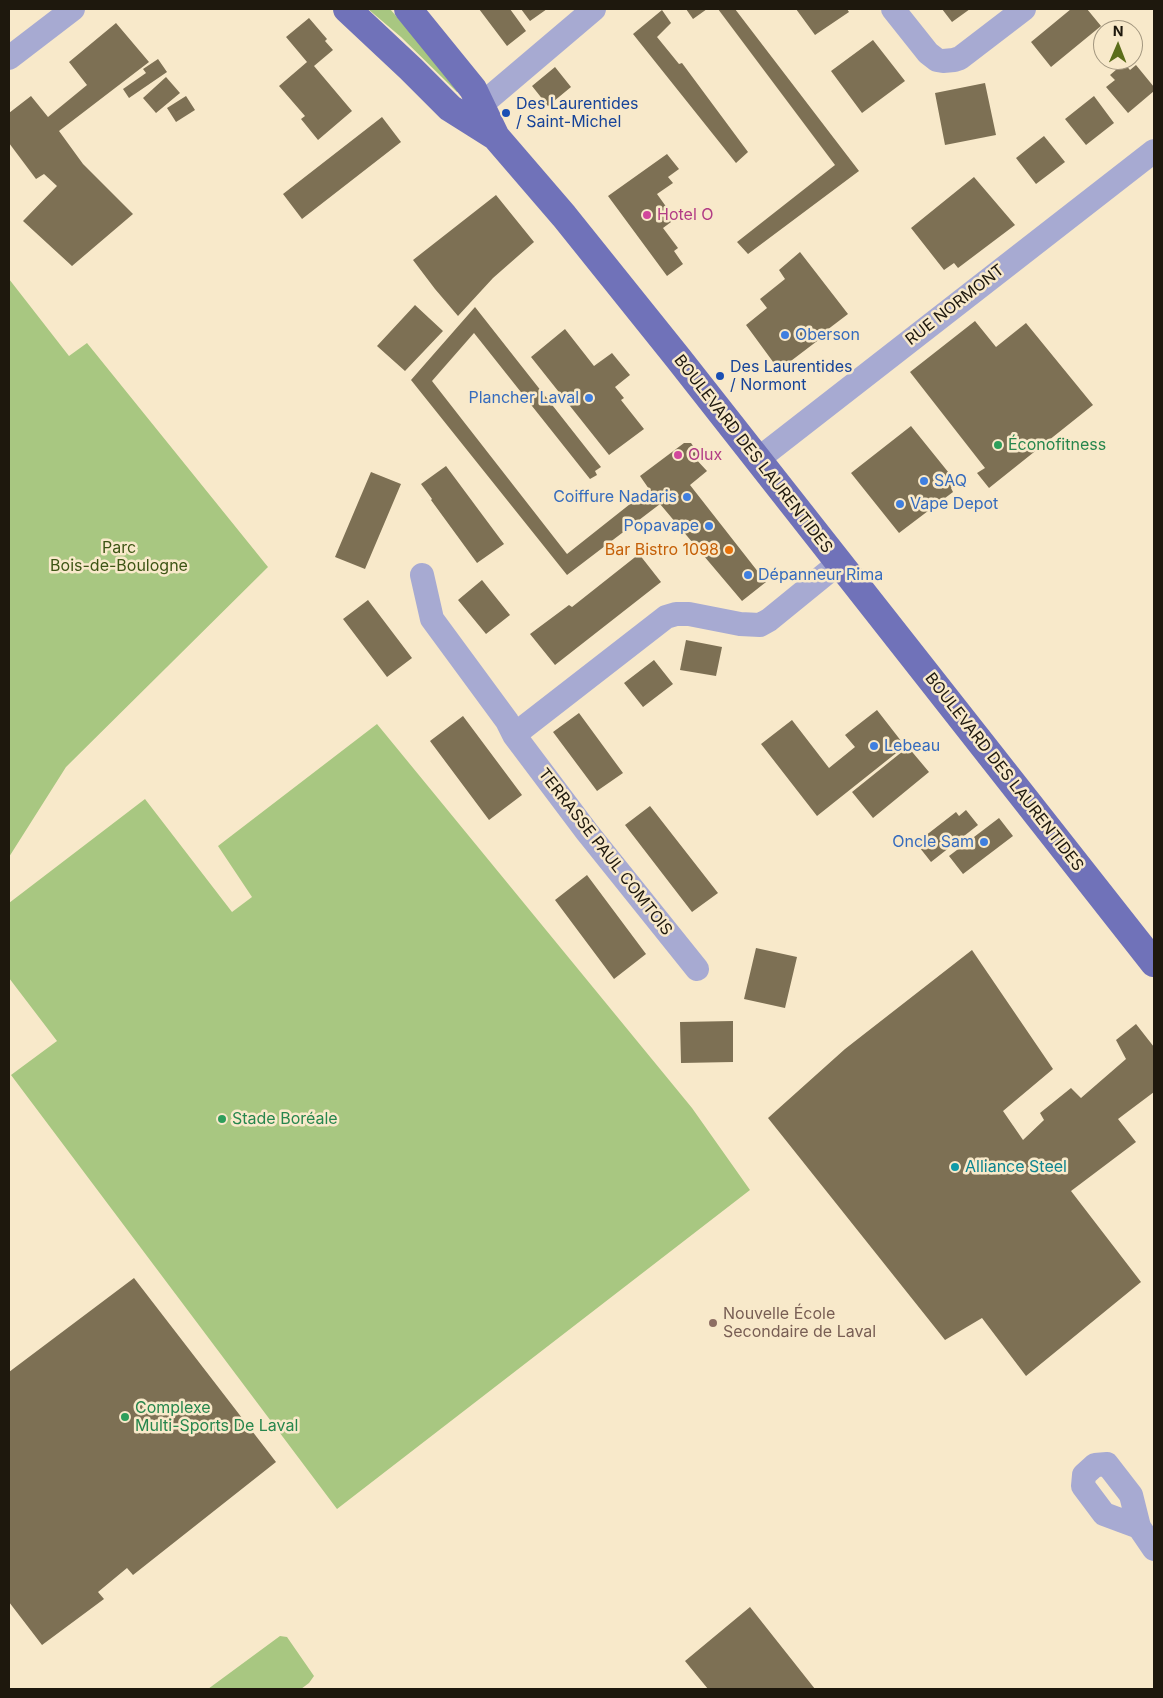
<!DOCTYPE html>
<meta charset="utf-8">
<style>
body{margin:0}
#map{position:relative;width:1163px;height:1698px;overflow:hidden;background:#f8e9ca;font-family:Inter,sans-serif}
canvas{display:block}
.frame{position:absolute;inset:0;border:10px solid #1e180d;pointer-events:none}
.north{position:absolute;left:1093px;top:20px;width:50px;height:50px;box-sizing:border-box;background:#f8e9ca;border:1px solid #a1957e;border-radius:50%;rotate:1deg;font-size:14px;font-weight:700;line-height:20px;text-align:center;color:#1e180d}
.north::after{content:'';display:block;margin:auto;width:18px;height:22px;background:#5c6e1b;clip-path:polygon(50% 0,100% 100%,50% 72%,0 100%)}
</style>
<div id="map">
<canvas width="1163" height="1698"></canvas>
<div class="frame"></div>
<div class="north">N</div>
</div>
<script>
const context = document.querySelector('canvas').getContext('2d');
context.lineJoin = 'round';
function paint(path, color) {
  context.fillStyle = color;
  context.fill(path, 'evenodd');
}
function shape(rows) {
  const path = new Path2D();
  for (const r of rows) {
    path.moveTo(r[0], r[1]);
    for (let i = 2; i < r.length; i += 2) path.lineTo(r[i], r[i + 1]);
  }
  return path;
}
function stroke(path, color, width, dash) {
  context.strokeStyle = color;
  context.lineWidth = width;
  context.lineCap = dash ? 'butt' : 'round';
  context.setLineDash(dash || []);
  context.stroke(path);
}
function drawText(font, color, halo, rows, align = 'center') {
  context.font = font + ' Inter,sans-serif';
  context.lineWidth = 5;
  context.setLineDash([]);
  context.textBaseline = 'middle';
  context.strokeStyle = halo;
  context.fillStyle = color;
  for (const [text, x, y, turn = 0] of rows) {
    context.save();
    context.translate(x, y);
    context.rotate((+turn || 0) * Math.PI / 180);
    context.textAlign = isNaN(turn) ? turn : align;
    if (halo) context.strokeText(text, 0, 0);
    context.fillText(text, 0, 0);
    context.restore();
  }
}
const green = shape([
 [368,9,390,9,460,90,457,92,401,37],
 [9,279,69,356,87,343,268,567,66,767,9,857],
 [377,724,692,1108,750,1190,337,1509,11,1075,57,1041,9,978,9,903,145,799,232,912,252,897,218,846],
 [280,1636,287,1637,314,1676,309,1683,301,1689,208,1689]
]);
const building = shape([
 [479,9,510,9,526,31,507,46],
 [521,9,547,9,530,21],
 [686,9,707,9,693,19],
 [718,9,735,9,859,171,748,254,737,242,835,165],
 [796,9,847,9,849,12,815,35],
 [942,9,970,9,952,22],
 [1071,9,1087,9,1101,26,1051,67,1031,42],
 [662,10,671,23,657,37,679,64,682,63,748,152,736,163,633,34],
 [309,18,327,39,325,41,333,50,314,66,352,111,318,140,301,119,305,116,279,86,307,62,286,37],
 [116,23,149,62,59,131,83,164,133,214,72,266,23,221,57,186,44,174,36,179,9,143,9,113,31,96,48,117,87,85,69,62],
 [873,40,905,81,862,113,831,71],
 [158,59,167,72,129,98,123,89,146,73,143,69],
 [1124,63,1130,70,1136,65,1154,87,1154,91,1128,113,1106,87,1115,80,1110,75],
 [555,67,571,87,548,106,532,86],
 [166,77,180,93,156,113,143,98],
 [985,83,996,135,945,145,935,93],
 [186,96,195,110,176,122,167,108],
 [1094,96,1114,123,1086,145,1065,119],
 [382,117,401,142,302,219,283,194],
 [1044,136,1065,162,1036,184,1016,158],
 [667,154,679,169,668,177,673,183,657,194,675,219,663,228,678,248,674,251,683,264,667,276,608,196],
 [974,177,1015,225,958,268,954,263,944,270,911,228],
 [496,195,534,242,493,278,458,316,435,289,413,260],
 [800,252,848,314,827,330,829,332,779,370,746,325,767,308,760,299,785,279,779,270],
 [415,305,443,331,405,371,377,346],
 [475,307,601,467,595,471,597,475,590,479,474,333,432,381,567,554,649,489,640,476,684,443,691,443,698,453,694,457,707,471,690,485,766,582,742,601,660,504,567,575,411,380],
 [975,321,996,347,1026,323,1093,405,989,488,977,473,985,468,910,372],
 [565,329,594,366,612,353,630,375,615,387,624,398,621,400,644,429,609,455,531,357],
 [911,426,957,483,951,488,953,492,899,533,851,473],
 [446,466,504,544,477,563,431,500,432,499,421,484],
 [371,472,401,484,365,569,335,557],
 [639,554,661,582,555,665,530,634,569,605,572,607],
 [482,580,510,615,486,634,458,600],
 [368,600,412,658,387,677,343,619],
 [686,640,722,647,716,676,680,670],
 [654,660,673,684,643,707,624,683],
 [877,710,905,746,817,816,761,744,792,720,829,768,855,747,845,735],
 [579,713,623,773,597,791,553,732],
 [463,716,522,795,489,820,430,741],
 [908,747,929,772,873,818,852,792],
 [650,806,718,893,692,912,625,825],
 [966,810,978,825,931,862,916,843,956,812,959,816],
 [999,818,1013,836,963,874,949,856],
 [587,875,646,954,614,979,555,900],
 [756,948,797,957,785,1008,744,999],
 [972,950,1053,1069,1003,1111,1023,1140,1044,1120,1040,1113,1071,1088,1081,1098,1126,1059,1116,1040,1136,1024,1154,1047,1154,1092,1118,1119,1136,1142,1071,1191,1141,1282,1026,1376,982,1318,945,1340,768,1118,845,1049],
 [733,1021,733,1062,681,1063,680,1022],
 [134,1278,276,1462,133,1575,127,1568,98,1592,104,1599,42,1645,9,1602,9,1372],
 [750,1607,815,1689,708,1689,685,1661]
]);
const minor = shape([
 [893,9,928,53,937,60,943,61,954,60,960,58,1024,9],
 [9,58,73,9],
 [468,116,594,9],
 [757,460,1154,151],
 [422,575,432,619,507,721,514,735,587,832,697,969],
 [514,735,666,617,676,614,689,614,740,624,760,625,769,620,839,563],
 [1139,1527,1104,1514,1083,1486,1084,1475,1095,1465,1107,1464,1131,1495,1139,1527,1154,1549]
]);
const major = shape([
 [347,9,411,69,450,108,496,137],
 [408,9,473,89,496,137,564,216,678,358,1154,963]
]);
const markers = [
 [506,113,5,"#1a4fb4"],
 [647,215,5,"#d1479c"],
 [785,335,5,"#3f7fe0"],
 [720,376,5,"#1a4fb4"],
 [589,398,5,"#3f7fe0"],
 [998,445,5,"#2e9e5b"],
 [678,455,5,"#d1479c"],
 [924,481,5,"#3f7fe0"],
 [687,497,5,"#3f7fe0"],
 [900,504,5,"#3f7fe0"],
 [709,526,5,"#3f7fe0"],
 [729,550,5,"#e8710a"],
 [748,575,5,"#3f7fe0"],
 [874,746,5,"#3f7fe0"],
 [984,842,5,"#3f7fe0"],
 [222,1119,5,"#2e9e5b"],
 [955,1167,5,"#0f9aa8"],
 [713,1323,5,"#8d6e63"],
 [125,1417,5,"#2e9e5b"]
];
const transitNames = [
 ["Des Laurentides",516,104],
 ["/ Saint-Michel",516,122],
 ["Des Laurentides",730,367],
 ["/ Normont",730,385]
];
const hotelNames = [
 ["Hotel O",657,215],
 ["Olux",688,455]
];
const streetNames = [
 ["RUE NORMONT",955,305,-38],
 ["BOULEVARD DES LAURENTIDES",753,454,52],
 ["BOULEVARD DES LAURENTIDES",1004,772,52],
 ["TERRASSE PAUL COMTOIS",605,852,52]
];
const shopNames = [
 ["Oberson",795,335],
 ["Plancher Laval",579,398,"right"],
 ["SAQ",934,481],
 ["Coiffure Nadaris",677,497,"right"],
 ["Vape Depot",910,504],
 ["Popavape",699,526,"right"],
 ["Dépanneur Rima",758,575],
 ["Lebeau",884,746],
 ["Oncle Sam",974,842,"right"]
];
const leisureNames = [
 ["Éconofitness",1008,445],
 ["Stade Boréale",232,1119],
 ["Complexe",135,1408],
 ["Multi-Sports De Laval",135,1426]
];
const parkNames = [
 ["Parc",119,548],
 ["Bois-de-Boulogne",119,566]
];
const foodNames = [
 ["Bar Bistro 1098",719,550]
];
const cultureNames = [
 ["Alliance Steel",965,1167]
];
const educationNames = [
 ["Nouvelle École",723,1314],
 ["Secondaire de Laval",723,1332]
];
paint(green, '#a8c781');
paint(building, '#7d7054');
stroke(minor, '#a7aad2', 24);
stroke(major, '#7072b9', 28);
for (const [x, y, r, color] of markers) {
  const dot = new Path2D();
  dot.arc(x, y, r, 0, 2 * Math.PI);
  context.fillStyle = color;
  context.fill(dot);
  stroke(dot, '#f8e9ca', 2);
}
drawText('16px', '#164399', '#f8e9ca', transitNames, 'left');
drawText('16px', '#b23c85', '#f8e9ca', hotelNames, 'left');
drawText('16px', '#1e180d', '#f8e9ca', streetNames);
drawText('16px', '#366cbe', '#f8e9ca', shopNames, 'left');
drawText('16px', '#27864d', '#f8e9ca', leisureNames, 'left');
drawText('16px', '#3d5515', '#f8e9ca', parkNames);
drawText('16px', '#c56008', '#f8e9ca', foodNames, 'right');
drawText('16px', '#0d838f', '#f8e9ca', cultureNames, 'left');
drawText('16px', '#785e54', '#f8e9ca', educationNames, 'left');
</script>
